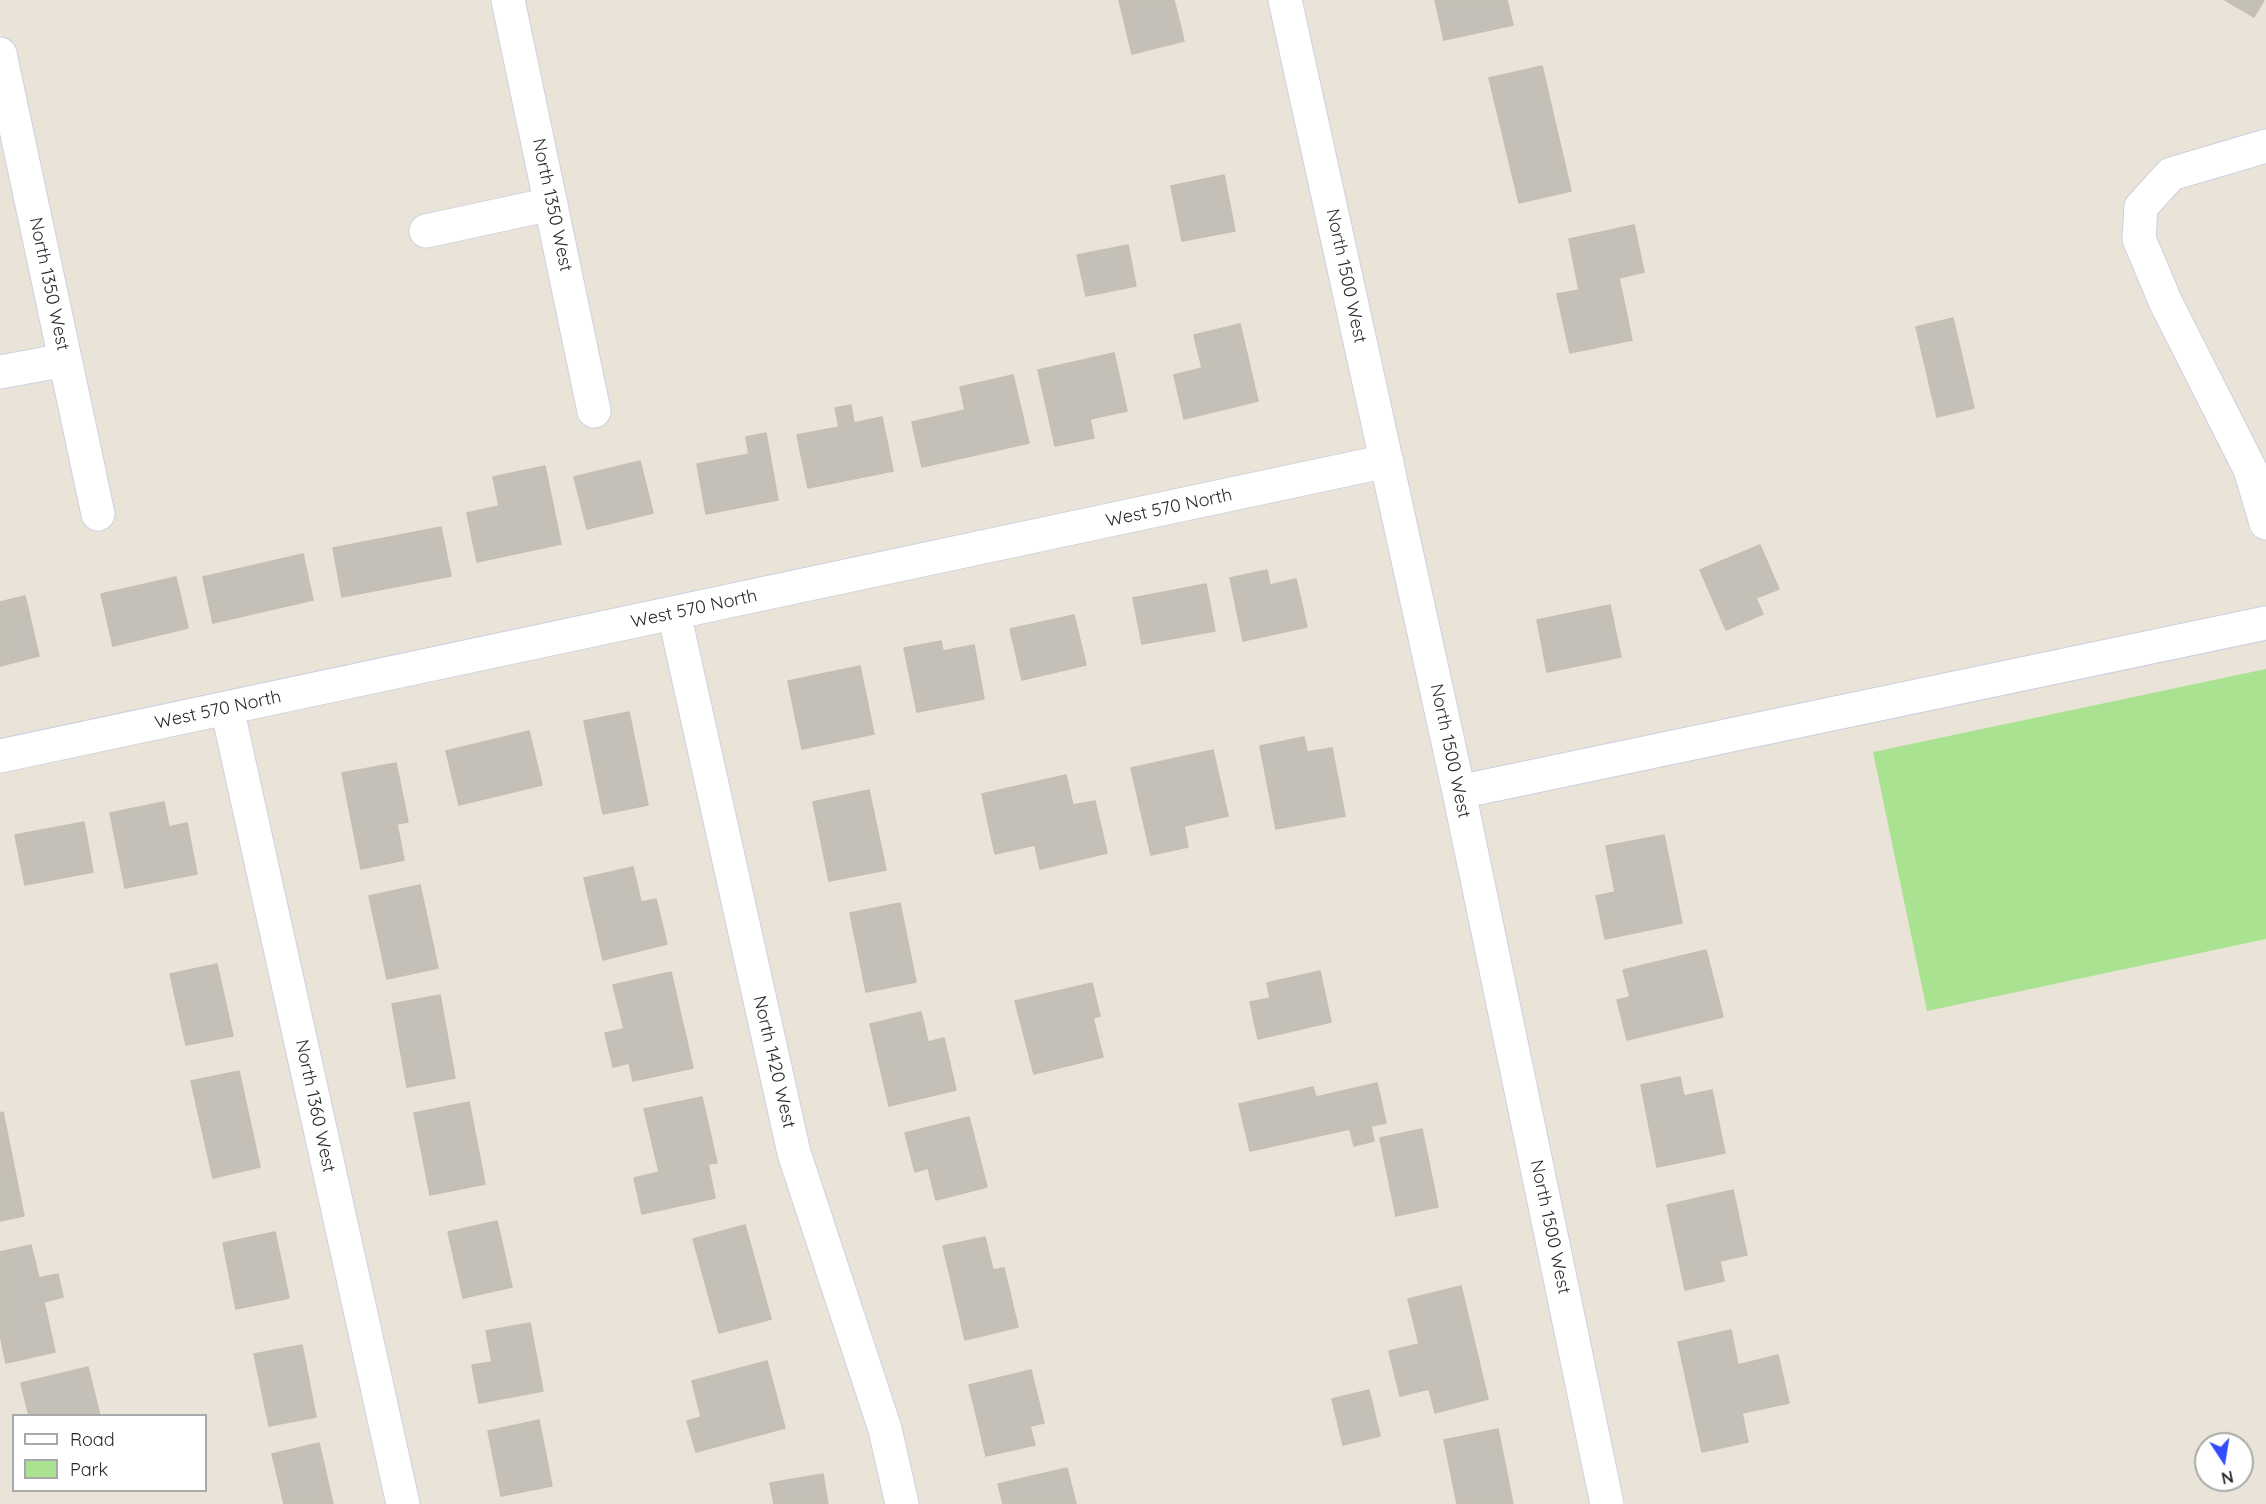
<!DOCTYPE html>
<style>
body{margin:0}
#map{position:relative;width:2266px;height:1504px;overflow:hidden;background:#eae3d7;font-family:Quicksand,sans-serif}
canvas{display:block}
.legend{position:absolute;left:12px;top:1414px;width:195px;height:78px;box-sizing:border-box;background:#fff;border:2px solid #a9a9a9;margin:0;padding:8px 10px;list-style:none;font-size:18px;color:#272727}
.legend li{display:flex;align-items:center;gap:12px;height:30px}
.legend b{width:30px;border:2px solid #a9a9a9}
.north{position:absolute;left:2194px;top:1432px;width:60px;height:60px;box-sizing:border-box;background:#fff;border:2px solid #a9a9a9;border-radius:50%;rotate:168deg;font-size:16px;font-weight:700;line-height:24px;text-align:center;color:#272727}
.north::after{content:'';display:block;margin:auto;width:21px;height:27px;background:#304cfe;clip-path:polygon(50% 0,100% 100%,50% 72%,0 100%)}
</style>
<div id="map">
<canvas width="2266" height="1504"></canvas>
<ul class="legend">
<li><b style="height:8px;background:#fff"></b>Road</li>
<li><b style="height:16px;background:#a9e391"></b>Park</li>
</ul>
<div class="north">N</div>
</div>
<script>
const context = document.querySelector('canvas').getContext('2d');
context.lineJoin = 'round';
function paint(path, color) {
  context.fillStyle = color;
  context.fill(path, 'evenodd');
}
function shape(rows) {
  const path = new Path2D();
  for (const r of rows) {
    path.moveTo(r[0], r[1]);
    for (let i = 2; i < r.length; i += 2) path.lineTo(r[i], r[i + 1]);
  }
  return path;
}
function stroke(path, color, width, dash) {
  context.strokeStyle = color;
  context.lineWidth = width;
  context.lineCap = dash ? 'butt' : 'round';
  context.setLineDash(dash || []);
  context.stroke(path);
}
function drawText(font, color, halo, rows, align = 'center') {
  context.font = font + ' Quicksand,sans-serif';
  context.lineWidth = 6;
  context.setLineDash([]);
  context.textBaseline = 'middle';
  context.strokeStyle = halo;
  context.fillStyle = color;
  for (const [text, x, y, turn = 0] of rows) {
    context.save();
    context.translate(x, y);
    context.rotate((+turn || 0) * Math.PI / 180);
    context.textAlign = isNaN(turn) ? turn : align;
    if (halo) context.strokeText(text, 0, 0);
    context.fillText(text, 0, 0);
    context.restore();
  }
}
const green = shape([
 [2266,669,2266,939,1927,1011,1873,752]
]);
const building = shape([
 [1119,0,1174,0,1184,41,1132,54,1119,0],
 [1435,0,1507,0,1513,25,1444,40,1435,0],
 [2225,0,2264,0,2254,17,2225,0],
 [1542,66,1571,191,1519,203,1489,78,1542,66],
 [1224,175,1235,231,1182,241,1171,186,1224,175],
 [1634,225,1644,272,1619,278,1632,340,1570,353,1557,294,1579,290,1569,239,1634,225],
 [1128,245,1136,286,1086,296,1077,255,1128,245],
 [1953,318,1974,408,1937,417,1916,327,1953,318],
 [1240,324,1258,401,1184,419,1174,375,1202,368,1194,335,1240,324],
 [1114,353,1127,411,1090,419,1094,438,1055,446,1038,370,1114,353],
 [1013,375,1029,443,922,467,912,422,965,410,960,387,1013,375],
 [851,405,854,423,882,417,893,471,808,488,797,435,839,427,835,408,851,405],
 [766,433,778,500,706,514,697,464,749,454,746,437,766,433],
 [640,461,653,513,587,529,574,477,640,461],
 [545,466,561,544,477,562,467,513,499,506,493,477,545,466],
 [441,527,451,576,342,597,333,548,441,527],
 [1760,545,1779,589,1756,598,1763,614,1726,630,1700,570,1760,545],
 [303,554,313,600,213,623,203,577,303,554],
 [1267,570,1270,585,1296,579,1307,627,1243,641,1230,578,1267,570],
 [176,577,188,628,113,646,101,594,176,577],
 [1206,584,1215,631,1142,644,1133,598,1206,584],
 [25,596,39,656,0,666,0,602,25,596],
 [1610,605,1621,657,1547,672,1537,620,1610,605],
 [1074,615,1086,665,1022,680,1010,629,1074,615],
 [941,641,943,651,974,645,984,699,917,712,904,648,941,641],
 [860,666,874,734,802,749,788,681,860,666],
 [629,712,648,805,603,814,584,721,629,712],
 [529,731,542,785,459,805,446,751,529,731],
 [1304,737,1307,752,1332,748,1345,816,1276,829,1260,746,1304,737],
 [1213,750,1228,816,1184,826,1188,847,1151,855,1131,768,1213,750],
 [396,763,408,822,397,824,404,860,361,869,342,773,396,763],
 [1066,775,1073,805,1095,801,1107,853,1040,869,1035,845,995,854,982,794,1066,775],
 [869,790,886,870,829,881,813,802,869,790],
 [164,802,169,827,187,823,197,874,125,888,110,813,164,802],
 [84,822,93,872,25,885,15,835,84,822],
 [1664,835,1682,923,1605,939,1596,896,1615,892,1606,846,1664,835],
 [633,867,641,902,656,899,667,944,603,960,584,878,633,867],
 [420,885,438,968,387,979,369,896,420,885],
 [900,903,916,982,866,992,850,913,900,903],
 [1706,950,1723,1017,1627,1040,1617,1000,1630,997,1623,970,1706,950],
 [217,964,233,1036,186,1045,170,974,217,964],
 [1320,971,1331,1022,1258,1039,1250,1002,1270,998,1267,983,1320,971],
 [671,972,693,1068,633,1081,629,1063,613,1067,605,1033,624,1029,613,985,671,972],
 [1092,983,1100,1016,1093,1018,1103,1057,1034,1074,1015,1001,1092,983],
 [440,995,455,1078,407,1087,392,1004,440,995],
 [921,1012,928,1042,944,1038,956,1090,889,1106,870,1024,921,1012],
 [239,1071,260,1167,213,1178,191,1081,239,1071],
 [1680,1077,1684,1096,1712,1090,1725,1153,1657,1167,1641,1085,1680,1077],
 [1377,1083,1386,1123,1371,1126,1374,1141,1354,1146,1350,1129,1250,1151,1239,1104,1313,1087,1316,1097,1377,1083],
 [702,1097,717,1163,708,1164,715,1198,642,1214,634,1178,659,1172,644,1109,702,1097],
 [469,1102,485,1184,430,1195,414,1113,469,1102],
 [3,1112,24,1216,0,1221,0,1113,3,1112],
 [969,1117,987,1187,936,1200,928,1168,915,1172,905,1133,969,1117],
 [1422,1129,1438,1207,1396,1216,1380,1138,1422,1129],
 [1733,1190,1747,1255,1720,1261,1724,1281,1685,1290,1667,1205,1733,1190],
 [497,1221,512,1287,463,1298,448,1232,497,1221],
 [745,1225,771,1319,719,1333,693,1239,745,1225],
 [275,1232,289,1298,236,1309,223,1243,275,1232],
 [985,1237,993,1270,1004,1268,1018,1327,965,1340,943,1246,985,1237],
 [31,1245,39,1278,58,1274,63,1297,44,1302,55,1352,6,1363,0,1335,0,1252,31,1245],
 [1461,1286,1488,1399,1435,1413,1429,1389,1400,1396,1389,1351,1419,1344,1408,1299,1461,1286],
 [530,1323,543,1391,479,1403,472,1365,492,1362,486,1331,530,1323],
 [1731,1330,1738,1365,1778,1355,1789,1403,1742,1413,1748,1442,1702,1452,1678,1342,1731,1330],
 [302,1345,316,1417,269,1426,254,1354,302,1345],
 [767,1361,785,1428,696,1452,687,1421,701,1417,692,1381,767,1361],
 [88,1367,100,1416,29,1416,21,1383,88,1367],
 [1031,1370,1044,1423,1030,1426,1035,1445,986,1456,969,1385,1031,1370],
 [1369,1390,1380,1436,1343,1445,1332,1399,1369,1390],
 [539,1420,552,1486,501,1496,488,1431,539,1420],
 [1498,1429,1513,1504,1457,1504,1444,1440,1498,1429],
 [319,1443,333,1504,284,1504,272,1454,319,1443],
 [1067,1468,1076,1504,1003,1504,998,1484,1067,1468],
 [823,1474,828,1504,774,1504,770,1483,823,1474]
]);
const minor = shape([
 [508,0,594,411],
 [1285,0,1459,792,1607,1504],
 [0,54,98,514],
 [2266,146,2171,174,2141,207,2139,239,2166,303,2250,469,2266,523],
 [426,231,551,204],
 [0,372,65,360],
 [674,613,794,1153,885,1429,902,1504],
 [227,708,403,1504],
 [0,756,1387,461],
 [1459,792,2266,623]
]);
const streetNames = [
 ["North 1350 West",552,205,78],
 ["North 1500 West",1346,276,78],
 ["North 1350 West",49,284,78],
 ["West 570 North",1169,508,-12],
 ["West 570 North",694,609,-12],
 ["West 570 North",218,710,-12],
 ["North 1500 West",1450,751,78],
 ["North 1420 West",774,1062,77],
 ["North 1360 West",315,1106,78],
 ["North 1500 West",1550,1227,78]
];
paint(green, '#a9e391');
paint(building, '#c5c0b7');
stroke(building, '#c5bfb1', 1.5);
stroke(minor, '#cdd0e1', 35);
stroke(minor, '#fff', 33);
drawText('18px', '#272727', '#fff', streetNames);
</script>
